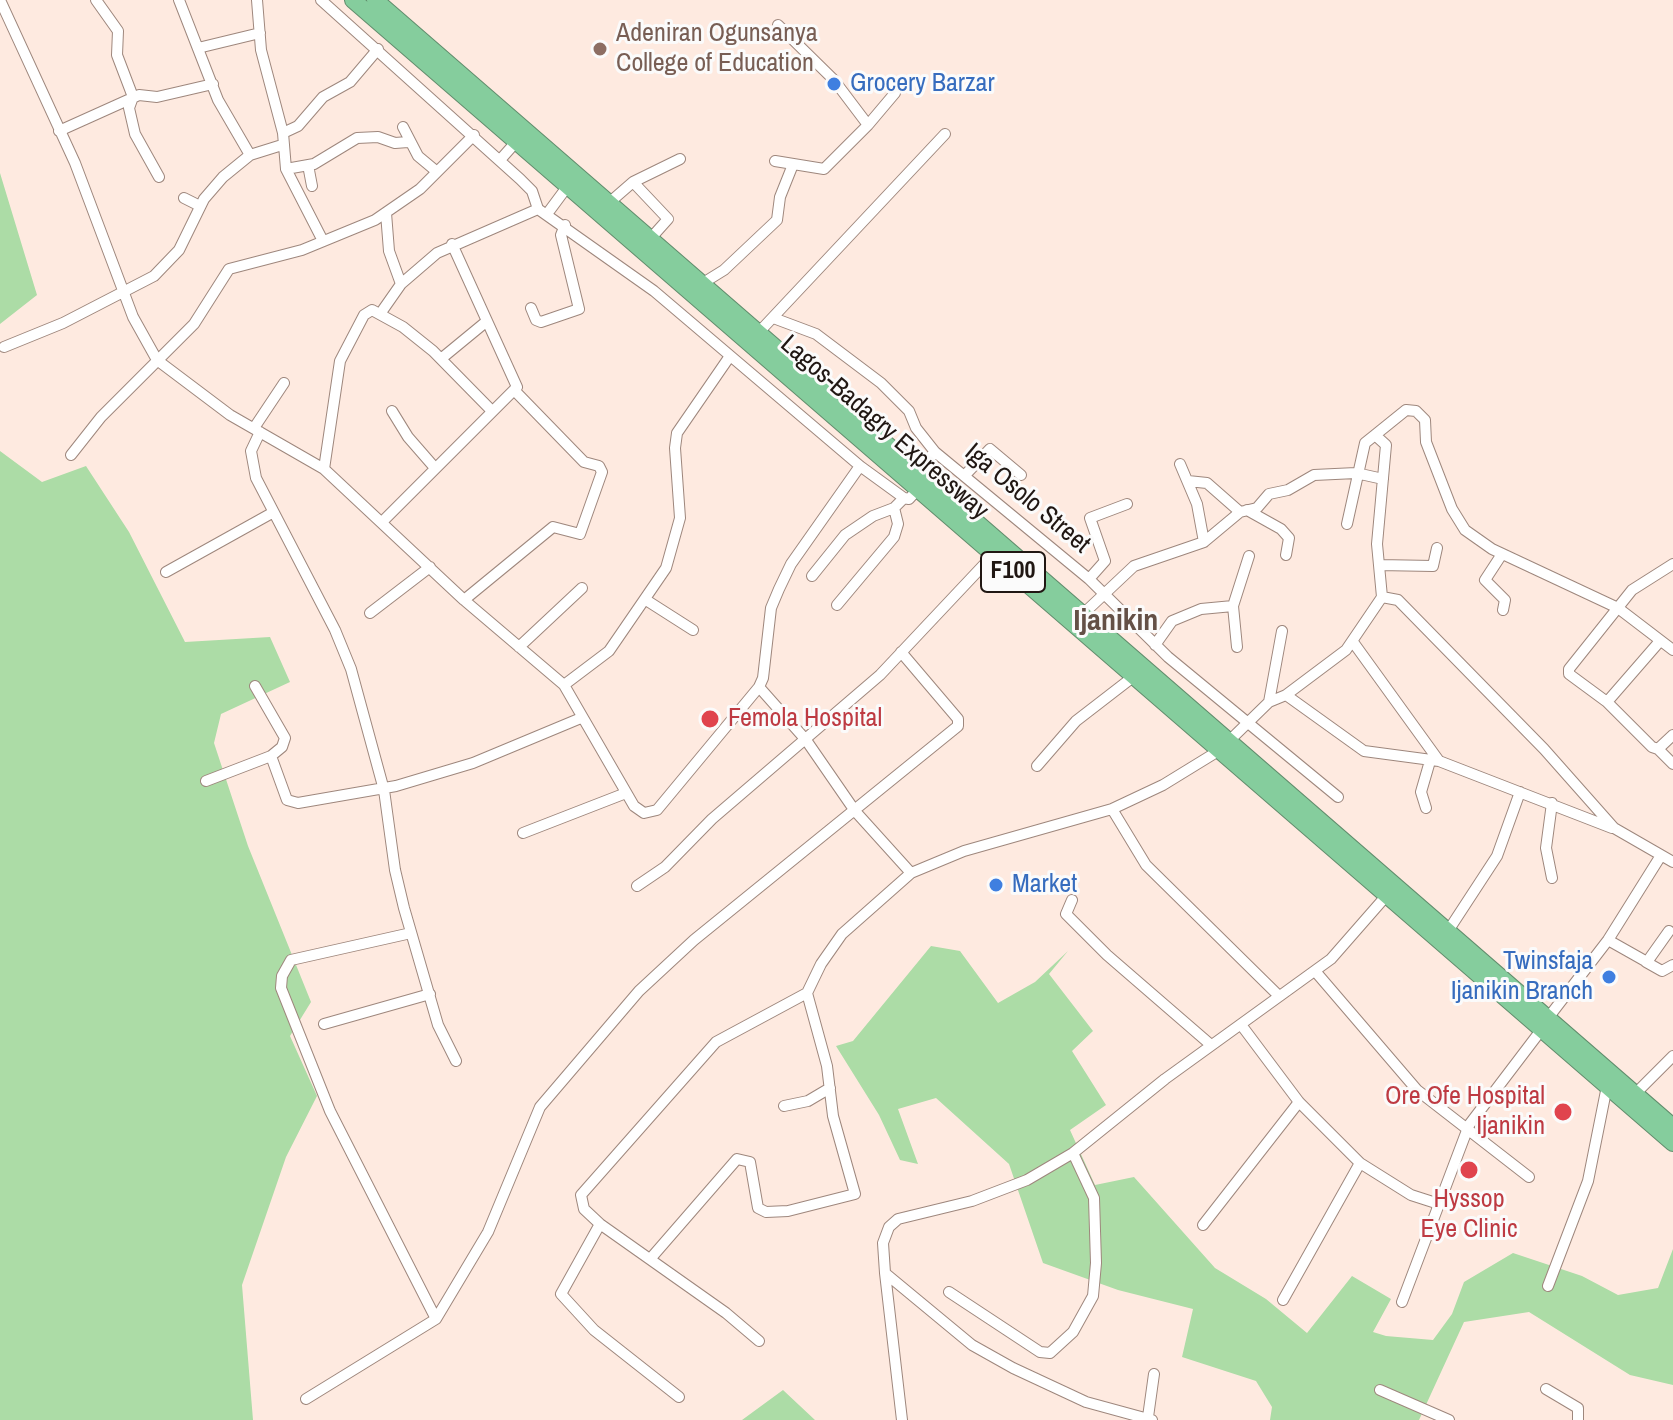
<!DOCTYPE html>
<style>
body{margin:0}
canvas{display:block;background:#feeae0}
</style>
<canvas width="1673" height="1420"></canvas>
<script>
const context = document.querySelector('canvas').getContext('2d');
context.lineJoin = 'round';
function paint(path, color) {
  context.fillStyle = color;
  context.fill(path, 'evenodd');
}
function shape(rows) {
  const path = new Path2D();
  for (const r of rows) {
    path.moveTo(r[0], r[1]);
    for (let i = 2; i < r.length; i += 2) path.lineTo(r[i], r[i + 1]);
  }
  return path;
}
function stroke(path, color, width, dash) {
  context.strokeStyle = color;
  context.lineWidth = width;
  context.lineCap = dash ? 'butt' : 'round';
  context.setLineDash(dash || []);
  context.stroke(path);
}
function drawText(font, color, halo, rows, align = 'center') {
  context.font = font + ' "Archivo Narrow",sans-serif';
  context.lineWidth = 6;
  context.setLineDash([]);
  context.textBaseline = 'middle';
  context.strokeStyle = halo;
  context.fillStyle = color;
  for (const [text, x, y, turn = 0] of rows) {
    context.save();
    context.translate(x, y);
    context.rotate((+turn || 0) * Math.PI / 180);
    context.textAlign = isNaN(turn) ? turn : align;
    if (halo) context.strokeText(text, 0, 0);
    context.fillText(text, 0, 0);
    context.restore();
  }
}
const green = shape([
 [0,173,37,295,0,324],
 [0,451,42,482,86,466,129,532,185,642,270,637,290,682,221,714,214,743,248,846,311,1002,290,1036,317,1096,286,1157,242,1285,253,1420,0,1420],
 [931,946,960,951,998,1003,1035,982,1068,951,1049,974,1093,1031,1072,1051,1106,1105,1070,1130,1095,1185,1134,1177,1215,1268,1266,1299,1307,1333,1352,1276,1391,1299,1373,1332,1386,1336,1433,1340,1452,1314,1464,1282,1513,1253,1582,1276,1618,1295,1658,1288,1673,1249,1673,1385,1630,1375,1529,1312,1464,1322,1419,1420,1270,1420,1272,1407,1256,1381,1182,1357,1193,1309,1118,1290,1043,1263,1009,1164,936,1098,898,1109,918,1164,900,1160,879,1115,836,1046,853,1041],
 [783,1390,815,1420,742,1420]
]);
const minor = shape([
 [0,0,75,163,133,317,157,360,230,415,324,469,464,600,564,685,634,806,644,813,657,810,759,687,763,678,771,608,779,589,791,564,860,466],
 [96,0,118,31,117,55,133,97,129,108,135,134,159,177],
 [179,0,218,100,250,155],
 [257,0,261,50,283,133,286,169,323,241],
 [321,0,520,179,532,191,538,209,654,291,860,466,904,498,909,499,917,490],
 [198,48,260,33],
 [868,125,895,93],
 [403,127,418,156,436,171],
 [59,131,139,95,157,97,213,84],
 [283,133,298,126,323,97,350,82,378,49],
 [500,160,516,142],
 [775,161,824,169,868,125,834,80,778,25],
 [308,165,312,186],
 [286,169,314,164,357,138,378,137,395,143,408,142],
 [633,182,680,159],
 [184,198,200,206],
 [610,202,633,182,668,219,651,238],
 [386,213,389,251,401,284],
 [547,214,567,187],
 [703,283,724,270,777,220,780,197,792,167],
 [531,308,536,320,541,322,579,309,561,235,565,225],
 [380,314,401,284,437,253,538,209],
 [776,319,816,334,881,383,909,411,916,428,935,452,1089,579,1168,657,1338,797],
 [760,331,945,134],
 [4,347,63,323,154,276,179,250,204,199,223,177,250,155,282,145],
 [442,358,487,321],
 [392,411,408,437,435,468],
 [254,428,284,383],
 [260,432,251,451,256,478,335,630,351,669,384,790,395,870,404,908,438,1025,456,1061],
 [71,455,101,417,194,324,229,269,302,250,375,220,420,189,474,135],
 [1180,464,1197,504,1204,542],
 [324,469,340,361,364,315,372,310,403,327,433,351,491,410],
 [917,471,935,452],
 [966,474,990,449,1021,475],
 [1188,481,1207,483,1240,512],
 [1247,510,1281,529,1289,538,1286,555],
 [382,522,517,387,452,244],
 [1347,524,1365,443,1375,435],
 [1502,554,1485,580,1505,600,1503,610],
 [1379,565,1433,566,1437,548],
 [166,572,272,513],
 [812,576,845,535,873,516,894,508,904,498],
 [1089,579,1105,561,1090,518,1127,504],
 [1382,597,1377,544,1386,445,1375,435,1406,410,1416,411,1425,420,1426,442,1452,509,1465,530,1492,549,1618,608,1673,650],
 [464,600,553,527,580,534,602,472,599,466,584,462,514,390],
 [646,600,693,630],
 [837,605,894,537,898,524,894,508],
 [370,613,430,567],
 [1083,614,1134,566,1204,542,1240,512,1257,508,1269,494,1288,490,1314,475,1356,473,1383,479],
 [1660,641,1607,702,1569,674,1569,669,1632,590,1673,564],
 [1353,642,1439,761],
 [1155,645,1172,621,1201,609,1233,606],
 [519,647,582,588],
 [1237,647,1233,606,1249,556],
 [564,685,609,651,666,568,680,518,675,448,677,433,730,356],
 [759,687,806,740,855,811,911,873],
 [1286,695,1364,751,1439,761,1612,828],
 [1269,702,1282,631],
 [1607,702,1652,747,1658,749,1673,735],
 [1229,741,1269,702,1286,695,1346,650,1382,597,1398,600,1544,749,1614,828,1673,862],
 [1658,749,1673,764],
 [271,756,287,800,298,803,396,786,473,763,581,718],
 [1037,766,1076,721,1133,677],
 [206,781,271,756,282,747,285,738,255,686],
 [1426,808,1421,792,1430,761],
 [1112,809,1146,865,1279,996],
 [523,833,626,793],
 [1552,878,1546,848,1552,803],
 [637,886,665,867,712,819,880,675,993,555],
 [1072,900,1066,914,1107,955,1211,1045],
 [1448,931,1497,856,1520,792],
 [411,933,291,960,282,976,281,988,330,1111,436,1319],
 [1608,940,1647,962,1669,931],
 [1646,962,1662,971,1673,965],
 [1315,971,1417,1090,1529,1177],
 [1548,1018,1608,940,1660,857],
 [324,1024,430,994],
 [1242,1026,1299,1102,1360,1163,1411,1195,1439,1204],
 [1635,1094,1673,1056],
 [784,1106,808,1101,830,1088],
 [600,1224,561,1294,594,1330,679,1397],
 [1203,1225,1299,1102],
 [651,1258,737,1159,750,1162,758,1208,766,1212,788,1211,855,1194,833,1116,827,1066,807,993],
 [885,1273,972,1345,1013,1368,1086,1402,1152,1420],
 [1548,1286,1588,1181,1607,1086],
 [949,1292,1040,1352,1050,1353,1073,1332,1093,1296,1096,1263,1094,1198,1073,1153],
 [1283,1300,1360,1163],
 [1402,1302,1469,1125,1542,1029],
 [759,1341,726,1313,600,1224,584,1209,581,1195,716,1042,807,993,821,964,842,934,911,873,964,851,1112,809,1163,785,1220,750],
 [1546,1389,1578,1408,1578,1420],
 [1380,1390,1449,1420],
 [306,1399,436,1319,488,1232,540,1107,639,991,694,940,958,726,958,719,901,652],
 [1148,1417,1154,1374],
 [902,1420,885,1273,883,1243,889,1227,898,1219,972,1201,1027,1180,1073,1153,1165,1079,1331,959,1387,895]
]);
const highway = shape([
 [353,0,1673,1143],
 [375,0,1673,1127]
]);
const markers = [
 [600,49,8,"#8d6e63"],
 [834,84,8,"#3f7fe0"],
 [710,719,10,"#e0444e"],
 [996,885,8,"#3f7fe0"],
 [1609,977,8,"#3f7fe0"],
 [1563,1112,10,"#e0444e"],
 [1469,1170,10,"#e0444e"]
];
const shields = [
 [1013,572,64]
];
const shieldNames = [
 ["F100",1013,572]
];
const educationNames = [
 ["Adeniran Ogunsanya",616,34],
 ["College of Education",616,64]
];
const shopNames = [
 ["Grocery Barzar",850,84],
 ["Market",1012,885],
 ["Twinsfaja",1593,962,"right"],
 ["Ijanikin Branch",1593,992,"right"]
];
const streetNames = [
 ["Lagos-Badagry Expressway",884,428,41],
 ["Iga Osolo Street",1027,499,40]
];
const healthNames = [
 ["Femola Hospital",728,719],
 ["Ore Ofe Hospital",1545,1097,"right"],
 ["Ijanikin",1545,1127,"right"],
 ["Hyssop",1469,1200,"center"],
 ["Eye Clinic",1469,1230,"center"]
];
const quarterNames = [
 ["Ijanikin",1116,622]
];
paint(green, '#acdca6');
stroke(minor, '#9e877d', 12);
stroke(highway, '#628d6d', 18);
stroke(minor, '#fff', 10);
stroke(highway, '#85cd9d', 16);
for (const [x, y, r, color] of markers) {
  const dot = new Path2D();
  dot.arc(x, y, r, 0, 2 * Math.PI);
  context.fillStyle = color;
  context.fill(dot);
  stroke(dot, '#fbfbfb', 3);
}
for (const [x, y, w] of shields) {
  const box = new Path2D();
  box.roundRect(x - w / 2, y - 20, w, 40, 6);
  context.fillStyle = '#fbfbfb';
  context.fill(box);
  stroke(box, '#201713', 2);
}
drawText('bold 24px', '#201713', null, shieldNames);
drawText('26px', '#785e54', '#fbfbfb', educationNames, 'left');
drawText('26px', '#366cbe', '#fbfbfb', shopNames, 'left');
drawText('26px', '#201713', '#fbfbfb', streetNames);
drawText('26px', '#be3a42', '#fbfbfb', healthNames, 'left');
drawText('bold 30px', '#645046', '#fbfbfb', quarterNames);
</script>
